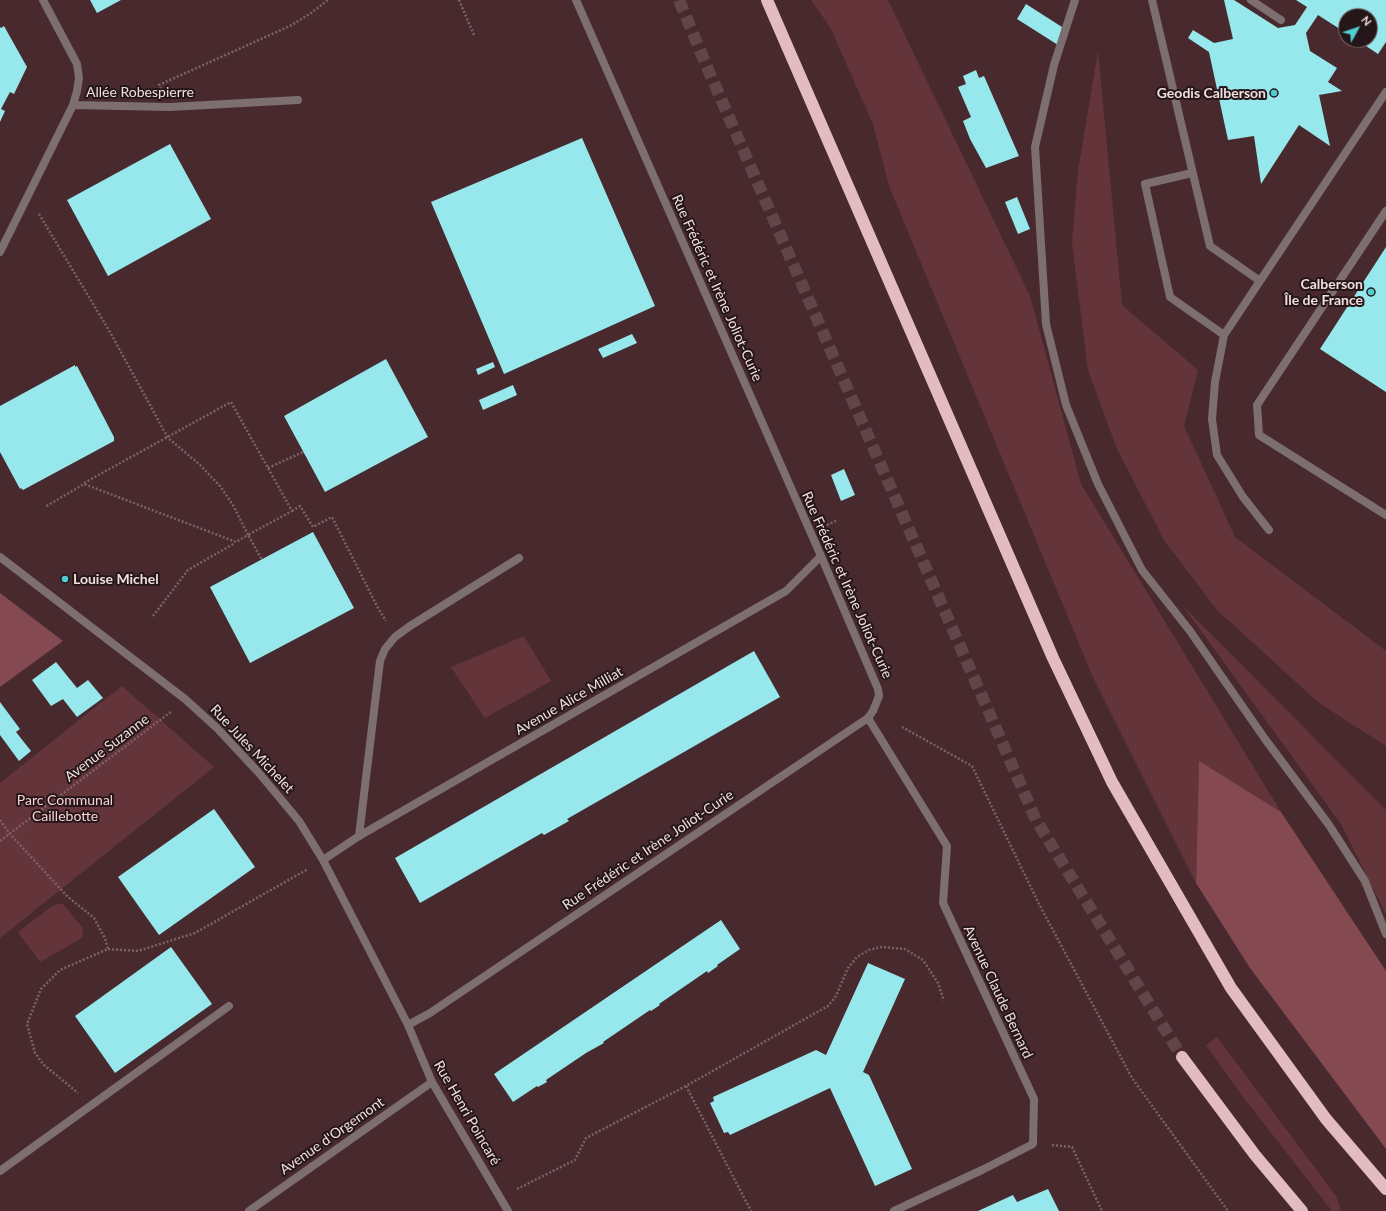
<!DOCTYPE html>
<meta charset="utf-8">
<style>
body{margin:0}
#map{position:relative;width:1386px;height:1211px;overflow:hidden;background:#482a2e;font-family:Lato,sans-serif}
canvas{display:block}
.north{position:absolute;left:1338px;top:8px;width:40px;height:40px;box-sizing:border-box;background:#251719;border:1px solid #776768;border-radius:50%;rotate:50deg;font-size:11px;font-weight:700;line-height:16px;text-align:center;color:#f2dedf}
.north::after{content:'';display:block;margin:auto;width:14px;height:18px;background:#51ccd2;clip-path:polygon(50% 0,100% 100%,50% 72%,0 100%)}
</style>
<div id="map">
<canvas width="1386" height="1211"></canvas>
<div class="north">N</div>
</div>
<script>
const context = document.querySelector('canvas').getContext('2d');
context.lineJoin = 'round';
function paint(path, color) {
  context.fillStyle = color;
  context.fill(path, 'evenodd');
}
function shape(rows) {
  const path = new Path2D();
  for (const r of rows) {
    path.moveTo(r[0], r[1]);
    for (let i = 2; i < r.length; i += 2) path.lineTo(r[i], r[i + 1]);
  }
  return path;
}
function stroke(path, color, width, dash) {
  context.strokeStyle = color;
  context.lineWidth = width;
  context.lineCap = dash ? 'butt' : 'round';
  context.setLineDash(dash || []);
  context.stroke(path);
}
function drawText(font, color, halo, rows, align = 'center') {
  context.font = font + ' Lato,sans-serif';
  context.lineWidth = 4;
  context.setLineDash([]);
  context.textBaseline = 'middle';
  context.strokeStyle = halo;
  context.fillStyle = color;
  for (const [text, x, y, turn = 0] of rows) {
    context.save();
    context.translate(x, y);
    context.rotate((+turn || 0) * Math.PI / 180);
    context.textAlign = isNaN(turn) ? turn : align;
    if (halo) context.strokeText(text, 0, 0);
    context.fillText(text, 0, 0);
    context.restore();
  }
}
const green = shape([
 [811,0,888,0,1030,296,1081,484,1281,812,1199,762,1196,883,1092,675,889,186,873,124,830,27],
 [1098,51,1122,305,1198,370,1184,426,1235,537,1386,651,1386,746,1319,703,1217,610,1164,540,1117,449,1088,370,1072,243,1078,171],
 [1183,606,1386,810,1386,914,1341,824],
 [524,636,551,681,485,718,451,667],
 [122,686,214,767,0,938,0,783],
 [57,904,63,904,83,928,82,938,40,962,18,932,51,907],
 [1217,1037,1336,1196,1341,1211,1332,1211,1244,1098,1206,1045]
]);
const forest = shape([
 [0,593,63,641,0,687],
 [1199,761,1281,812,1386,971,1386,1149,1250,968,1196,883]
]);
const building = shape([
 [90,0,121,0,97,13],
 [1224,0,1234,0,1278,28,1295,25,1307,7,1296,0,1386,0,1386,42,1378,54,1357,40,1370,40,1370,16,1346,16,1346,33,1318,15,1306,33,1310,51,1337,68,1328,82,1342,91,1319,95,1330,146,1299,125,1261,184,1254,136,1228,140,1209,52,1188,38,1193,30,1214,43,1233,39],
 [1026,4,1062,27,1058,45,1017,19],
 [4,26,27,67,14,94,10,92,1,109,5,111,0,122,0,27,1,28],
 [976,70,979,78,984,76,1019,156,986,168,970,139,963,121,971,117,958,87,966,84,963,76],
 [582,138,655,306,504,374,431,202],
 [170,144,211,219,108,276,67,200],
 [1017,197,1030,229,1018,234,1005,202],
 [1386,247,1386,392,1320,349],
 [632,334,637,343,603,358,598,349],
 [386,359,428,437,325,492,284,416],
 [493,362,495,367,478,375,476,369],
 [75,365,75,367,77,366,114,437,114,441,23,490,21,488,20,489,0,452,0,406],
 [513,385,517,395,483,410,479,400],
 [844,469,855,495,841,501,831,475],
 [313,532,354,608,250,663,210,587],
 [754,651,780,697,567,819,569,821,544,835,542,833,420,903,395,858],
 [56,662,77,688,88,680,103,698,77,717,63,699,51,706,32,680],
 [0,702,20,729,16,732,31,751,19,761,0,735],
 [214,809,255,867,159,935,118,877],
 [721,920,740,949,717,965,718,966,708,973,707,971,659,1004,660,1005,651,1011,650,1010,603,1042,604,1043,586,1053,546,1080,547,1082,538,1087,537,1086,513,1102,494,1074],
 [171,947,212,1004,115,1073,75,1016],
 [868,963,905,979,863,1072,869,1075,912,1169,875,1186,830,1088,730,1135,728,1132,724,1133,710,1103,714,1101,713,1097,816,1050,826,1055],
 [1048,1189,1059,1211,978,1211,1013,1195,1017,1202]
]);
const highwayTunnel = shape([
 [679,0,707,67,1036,820,1182,1057]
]);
const path = shape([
 [459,0,474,35],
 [161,89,159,85,292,25,311,13,328,0],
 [39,214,110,332,168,438,199,464,220,486,233,505,248,535,236,542,84,484,45,507],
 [268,468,303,452],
 [84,483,231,402,292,511,248,535,262,560],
 [292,511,300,506,313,527,332,517,378,608,386,621],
 [827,525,838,520],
 [153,616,188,570,235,543],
 [902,727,972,766,1039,904,1132,1078,1228,1211],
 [0,820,10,834,67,896,94,918,105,938,108,949,60,970,41,989,27,1024,35,1053,44,1065,78,1093],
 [0,841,172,711],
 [108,949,138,951,195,933,308,869],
 [686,1086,751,1211],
 [1052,1145,1072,1147,1102,1211],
 [517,1189,575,1160,586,1138,686,1086,828,1006,836,996,848,968,857,957,869,950,881,947,905,949,923,960,938,983,944,1001]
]);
const lane = shape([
 [1075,0,1054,65,1035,147,1046,324,1066,405,1098,484,1142,570,1190,631,1265,739,1329,825,1365,881,1386,934],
 [1152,0,1210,246,1260,281,1224,335,1170,297,1145,184,1192,173],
 [1251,0,1281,20],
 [1386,211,1257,405,1259,435,1386,515],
 [1260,281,1386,92],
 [1224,335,1215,382,1212,419,1217,455,1243,497,1269,530],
 [868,718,947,846,943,903,1034,1099,1033,1144,982,1170,894,1211],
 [359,836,380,661,385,649,395,637,410,626,519,558],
 [0,1171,229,1006]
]);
const street = shape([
 [73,105,170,107,298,100],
 [0,252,73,105,77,91,79,78,77,64,43,0],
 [0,557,185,699,217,728,259,773,299,821,323,860,408,1025,432,1082,508,1211],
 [323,860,359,836,786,591,821,556],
 [408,1025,430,1013,868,718,873,711,879,696,878,689,821,556,576,0],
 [249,1211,432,1082]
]);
const highway = shape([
 [767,0,1053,658,1112,782,1231,988,1326,1119,1386,1189],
 [1182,1057,1255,1155,1302,1211]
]);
const markers = [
 [1274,93,4,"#51ccd2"],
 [1371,292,4,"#51ccd2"],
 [65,579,4,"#51ccd2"]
];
const streetNames = [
 ["Allée Robespierre",140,92],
 ["Rue Frédéric et Irène Joliot-Curie",717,288,66],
 ["Rue Frédéric et Irène Joliot-Curie",847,585,66],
 ["Avenue Alice Milliat",569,701,-30],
 ["Avenue Suzanne",107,748,-37],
 ["Rue Jules Michelet",252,749,47],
 ["Rue Frédéric et Irène Joliot-Curie",648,850,-34],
 ["Avenue Claude Bernard",998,992,65],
 ["Rue Henri Poincaré",467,1113,60],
 ["Avenue d'Orgemont",332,1136,-35]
];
const poiNames = [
 ["Geodis Calberson",1266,93],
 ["Calberson",1363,284],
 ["Île de France",1363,300],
 ["Louise Michel",73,579,"left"]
];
const parkNames = [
 ["Parc Communal",65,800],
 ["Caillebotte",65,816]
];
paint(green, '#64343b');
paint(forest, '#844951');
paint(building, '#96e8ec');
stroke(highwayTunnel, '#624549', 12, [12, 6]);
stroke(path, '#7d6265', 2.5, [2, 2]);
stroke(lane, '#7d6e6f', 8);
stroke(street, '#7d6e6f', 8);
stroke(highway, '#e3bcc0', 12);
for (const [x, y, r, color] of markers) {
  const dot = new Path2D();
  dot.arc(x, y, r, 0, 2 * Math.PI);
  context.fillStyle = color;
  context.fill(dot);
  stroke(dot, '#251719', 1.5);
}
drawText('14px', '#f2dedf', '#251719', streetNames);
drawText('bold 14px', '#f2dedf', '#251719', poiNames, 'right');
drawText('14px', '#f8d1d4', '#251719', parkNames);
</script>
